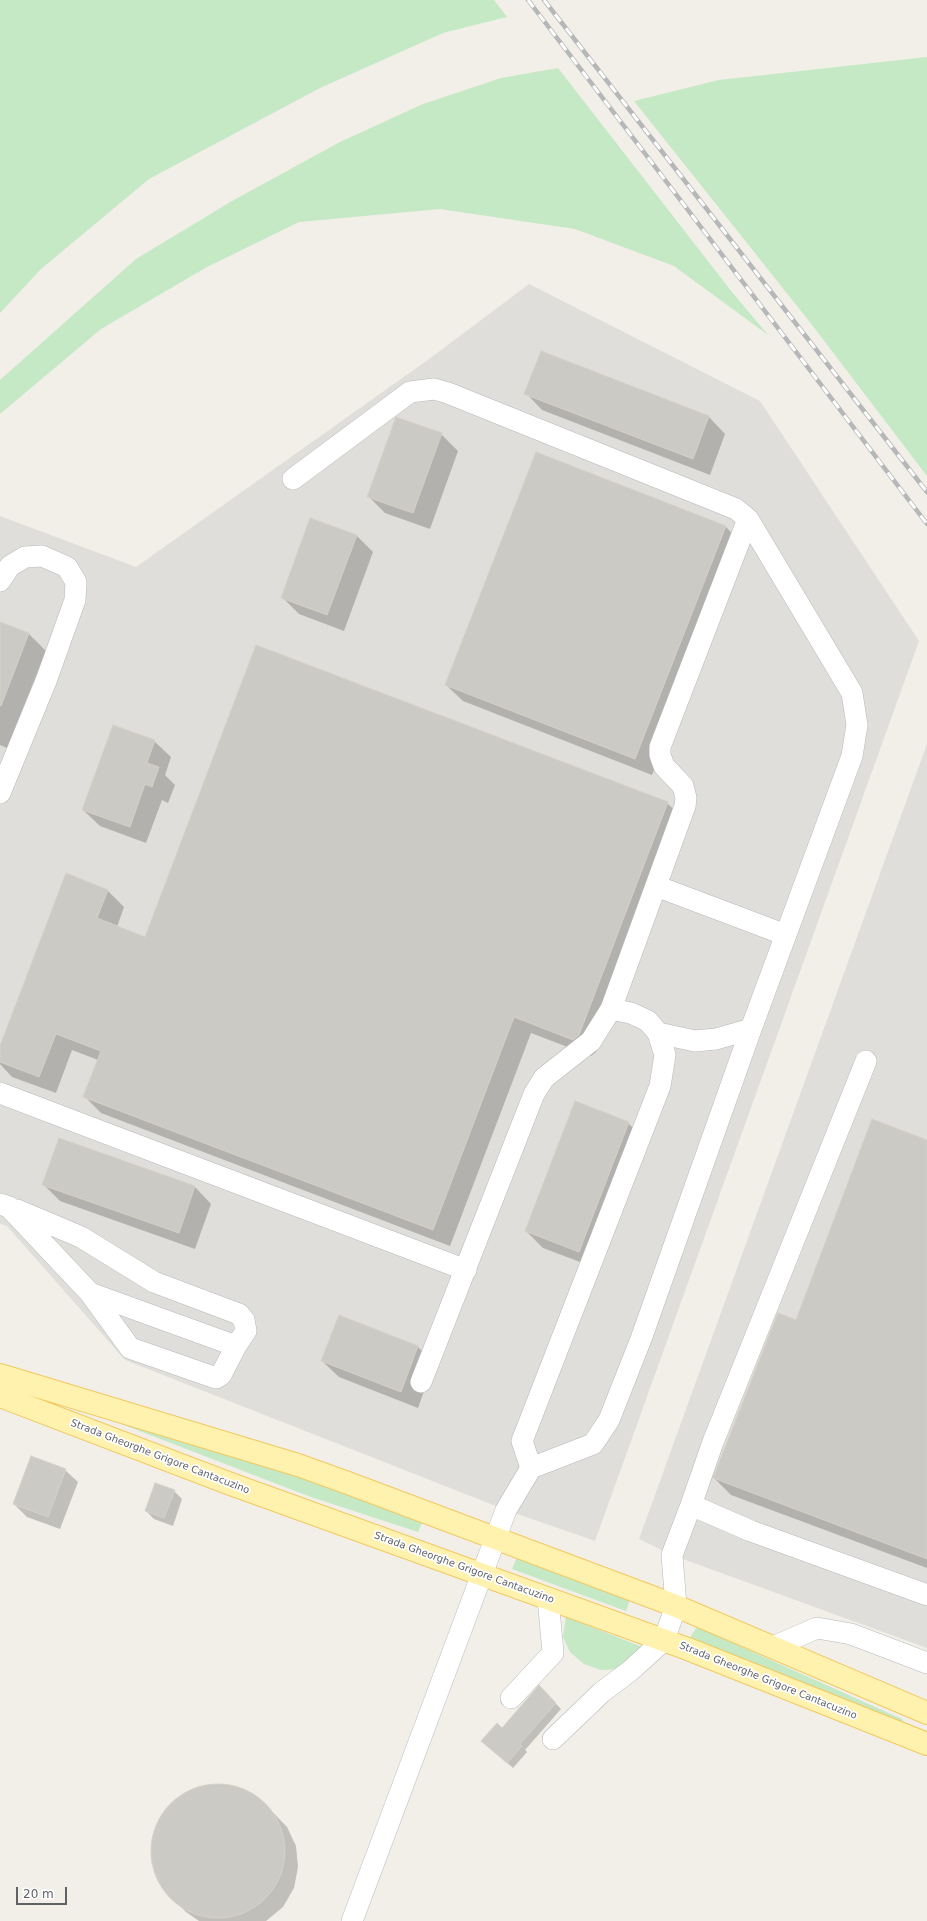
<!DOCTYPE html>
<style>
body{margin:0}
#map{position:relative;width:927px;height:1921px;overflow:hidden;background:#f1efe8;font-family:"DejaVu Sans",sans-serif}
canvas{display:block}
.scale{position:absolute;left:16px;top:1887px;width:51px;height:18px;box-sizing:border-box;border:2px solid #5f6368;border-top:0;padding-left:5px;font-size:12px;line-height:14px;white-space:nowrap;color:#5f6368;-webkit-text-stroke:3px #fff;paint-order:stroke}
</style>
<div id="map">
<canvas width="927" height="1921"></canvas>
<div class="scale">20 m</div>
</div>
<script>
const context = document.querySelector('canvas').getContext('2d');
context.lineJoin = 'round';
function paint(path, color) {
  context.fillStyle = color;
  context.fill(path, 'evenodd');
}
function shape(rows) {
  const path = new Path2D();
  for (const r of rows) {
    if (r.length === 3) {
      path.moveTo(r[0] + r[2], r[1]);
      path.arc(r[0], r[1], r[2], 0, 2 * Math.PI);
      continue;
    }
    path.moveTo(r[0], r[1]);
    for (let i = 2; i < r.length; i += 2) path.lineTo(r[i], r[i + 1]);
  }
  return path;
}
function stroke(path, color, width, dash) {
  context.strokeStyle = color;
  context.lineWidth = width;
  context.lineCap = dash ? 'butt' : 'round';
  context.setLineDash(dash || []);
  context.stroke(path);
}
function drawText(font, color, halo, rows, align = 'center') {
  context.font = font + ' "DejaVu Sans",sans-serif';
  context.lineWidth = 3.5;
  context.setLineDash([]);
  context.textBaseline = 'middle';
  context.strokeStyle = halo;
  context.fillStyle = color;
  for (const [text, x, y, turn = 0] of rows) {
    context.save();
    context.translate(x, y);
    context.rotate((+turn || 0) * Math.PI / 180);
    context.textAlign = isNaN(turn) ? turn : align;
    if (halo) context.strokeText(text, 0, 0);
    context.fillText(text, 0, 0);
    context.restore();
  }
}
const industrial = shape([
 [529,284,760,401,919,641,595,1541,506,1510,125,1360,7,1226,0,1224,0,516,136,567,429,359],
 [927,744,927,1648,672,1555,639,1539]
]);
const green = shape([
 [0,0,494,0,507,17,443,33,320,88,149,179,41,269,0,313],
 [927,57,927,476,809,321,634,101,719,80],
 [558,68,732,292,768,335,674,266,575,229,440,209,299,222,207,267,101,329,0,414,0,380,136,259,232,201,340,142,423,104,501,78],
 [98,1415,320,1482,422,1523,418,1532,311,1497],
 [518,1555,631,1597,626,1611,512,1569],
 [566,1617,645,1648,621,1669,601,1670,584,1664,570,1652,563,1637],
 [697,1627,902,1719,904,1723,689,1639]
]);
const shadow = shape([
 [541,352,709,417,725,434,710,475,542,410,526,393],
 [441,434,458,451,430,529,385,513,369,497],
 [536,454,726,527,742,544,652,775,463,701,446,685],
 [356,535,373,552,344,631,299,614,283,598],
 [0,623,29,634,46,651,7,748,0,745],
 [154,741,171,757,165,775,175,785,168,803,162,800,146,843,100,826,83,810],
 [667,803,684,819,596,1052,591,1056,531,1033,450,1246,101,1113,85,1097,98,1060,72,1050,56,1093,12,1077,0,1064,0,1049,67,875,108,891,124,907,117,927,145,938],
 [628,1123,645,1140,596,1268,543,1248,526,1231],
 [60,1139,195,1187,211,1204,195,1249,60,1201,43,1184],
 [927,1141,927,1568,731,1495,714,1478,797,1322],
 [339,1317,418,1347,434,1363,418,1408,339,1377,322,1361],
 [65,1470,78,1482,60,1529,27,1517,14,1504],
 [174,1491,182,1499,173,1526,154,1519,146,1511],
 [539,1687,561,1709,525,1750,527,1752,513,1768,488,1746],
 [217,1784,239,1788,259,1798,287,1827,296,1846,298,1867,294,1888,283,1907,266,1921,199,1921,186,1912,173,1899,159,1881,152,1860,153,1838,161,1817,175,1800,195,1789]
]);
const building = shape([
 [541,351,709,416,693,459,524,394,541,351],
 [396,417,442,433,413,513,367,497,396,417],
 [536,452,726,526,635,759,445,685,536,452],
 [310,518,357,535,327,615,281,598,310,518],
 [0,622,29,633,1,706,0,706,0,622],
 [256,645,668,802,579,1035,573,1040,514,1017,433,1230,83,1097,101,1051,56,1034,39,1077,0,1062,0,1046,66,873,108,890,97,918,145,937,256,645],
 [113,725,155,740,147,763,159,767,152,787,145,784,130,827,82,810,113,725],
 [575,1101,629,1122,579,1252,525,1231,575,1101],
 [872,1119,927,1140,927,1559,713,1478,778,1313,796,1320,872,1119],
 [59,1138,195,1186,179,1233,42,1185,59,1138],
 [339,1315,418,1346,401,1392,321,1361,339,1315],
 [31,1456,66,1469,48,1517,13,1504,31,1456],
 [155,1483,175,1490,164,1518,145,1511,155,1483],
 [539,1685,556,1703,520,1744,522,1746,507,1763,481,1741,497,1723,502,1728,539,1685],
 [218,1851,67]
]);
const minor = shape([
 [293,479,410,392,434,389,448,393,736,509,748,519,852,693,857,725,852,756,751,1029,641,1339,609,1420,593,1444,531,1468,506,1510,352,1921],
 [0,581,10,566,25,557,42,556,67,567,76,582,75,600,46,681,0,793],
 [656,886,786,935],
 [611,1009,685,806,686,798,683,786,664,766,660,755,660,747,748,519],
 [658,1033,695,1041,716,1039,751,1029],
 [866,1061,713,1442,691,1505,751,1531,927,1595],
 [0,1093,466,1270],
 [0,1204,9,1207,90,1293,130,1348,216,1378,221,1375,236,1346,90,1293],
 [17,1210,81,1237,154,1282,239,1314,244,1320,246,1331,236,1346],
 [421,1382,534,1094,544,1078,591,1041,611,1009,631,1013,648,1021,658,1033,665,1055,660,1086,522,1441,531,1468],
 [773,1647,817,1628,851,1634,927,1663],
 [511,1698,553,1653,548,1598],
 [553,1739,602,1692,630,1671,664,1640,676,1606,672,1555,691,1505]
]);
const major = shape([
 [0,1375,298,1465,348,1483,676,1606,927,1713],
 [0,1396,228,1483,688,1649,927,1744]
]);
const rail = shape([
 [528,0,927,524],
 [544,0,927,492]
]);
const streetNames = [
 ["Strada Gheorghe Grigore Cantacuzino",160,1457,21],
 ["Strada Gheorghe Grigore Cantacuzino",464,1568,20],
 ["Strada Gheorghe Grigore Cantacuzino",768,1681,22]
];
paint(industrial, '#e0deda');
paint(green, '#c5e8c5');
paint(shadow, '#0003');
paint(building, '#cccac5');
stroke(building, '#d6d1c6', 1);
stroke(minor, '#b5b8bc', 22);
stroke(major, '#f2c960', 24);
stroke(minor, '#fff', 21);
stroke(major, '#fff2af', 22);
stroke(rail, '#b6b7b8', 4.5);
stroke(rail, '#fff', 3, [9]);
drawText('10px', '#5f6368', '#fff', streetNames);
</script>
